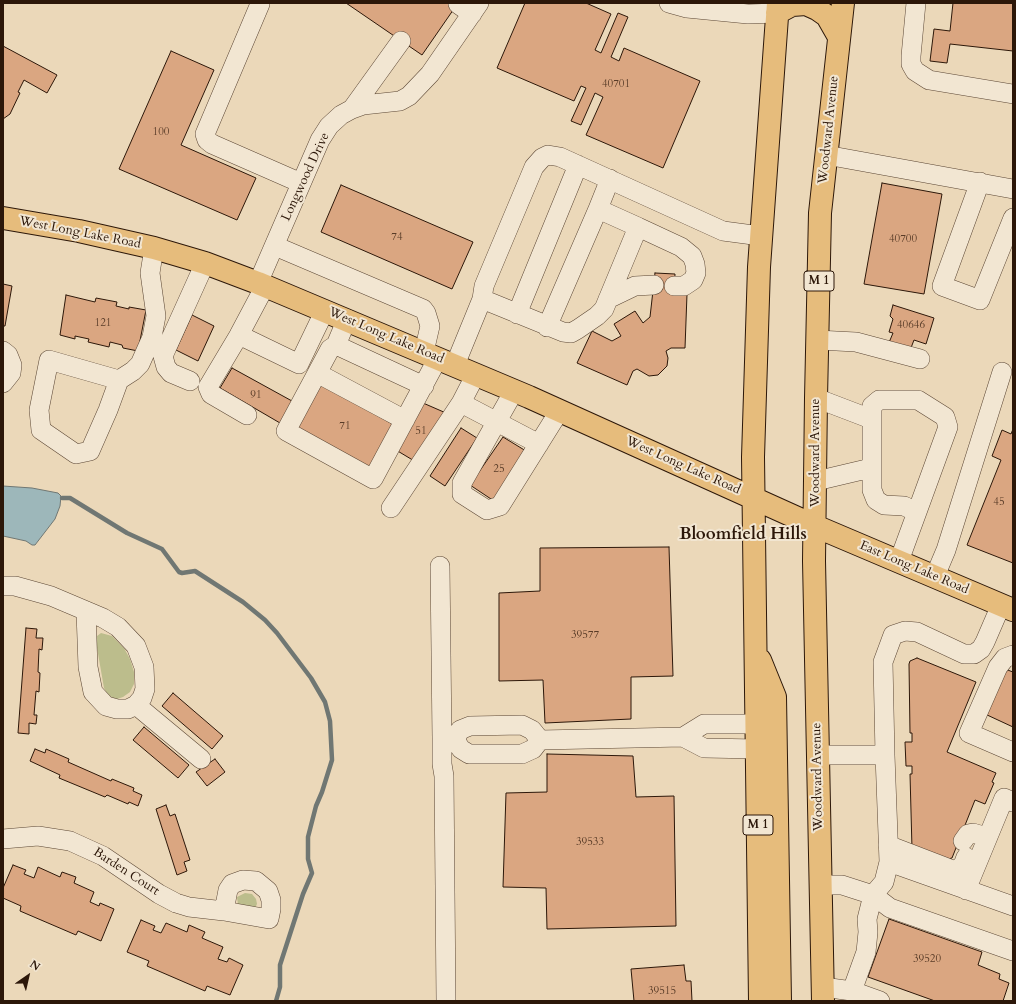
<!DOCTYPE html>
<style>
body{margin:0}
#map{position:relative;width:1016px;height:1004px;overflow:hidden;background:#ebd8b9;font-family:Cardo,serif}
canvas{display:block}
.frame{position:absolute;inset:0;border:4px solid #2c1709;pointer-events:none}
.north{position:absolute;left:8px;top:956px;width:40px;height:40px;-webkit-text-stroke:3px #f2e6d2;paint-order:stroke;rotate:34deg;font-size:11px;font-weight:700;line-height:16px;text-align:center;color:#2c1709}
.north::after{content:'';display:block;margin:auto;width:14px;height:18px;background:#2c1709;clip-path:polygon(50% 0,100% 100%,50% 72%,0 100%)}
</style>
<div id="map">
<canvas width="1016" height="1004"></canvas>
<div class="frame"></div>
<div class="north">N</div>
</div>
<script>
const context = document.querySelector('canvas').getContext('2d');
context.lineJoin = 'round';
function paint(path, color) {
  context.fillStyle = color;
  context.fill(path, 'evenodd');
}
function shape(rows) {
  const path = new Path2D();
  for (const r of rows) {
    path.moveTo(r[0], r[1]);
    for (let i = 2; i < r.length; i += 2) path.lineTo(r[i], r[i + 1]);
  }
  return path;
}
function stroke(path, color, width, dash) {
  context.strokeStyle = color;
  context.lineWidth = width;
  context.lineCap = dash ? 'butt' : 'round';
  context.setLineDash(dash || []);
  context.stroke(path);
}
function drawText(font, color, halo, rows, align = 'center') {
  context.font = font + ' Cardo,serif';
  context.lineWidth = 4;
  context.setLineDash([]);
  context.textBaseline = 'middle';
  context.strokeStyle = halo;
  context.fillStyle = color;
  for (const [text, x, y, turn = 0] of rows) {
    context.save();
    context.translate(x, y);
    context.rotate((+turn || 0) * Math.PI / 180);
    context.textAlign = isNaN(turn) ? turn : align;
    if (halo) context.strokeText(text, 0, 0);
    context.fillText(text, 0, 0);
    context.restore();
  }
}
const green = shape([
 [101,633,112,636,124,648,130,659,134,672,134,684,130,692,123,697,117,699,109,697,104,688,96,642,97,636],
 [245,893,252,894,256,899,257,904,255,908,238,905,237,897]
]);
const water = shape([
 [3,486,32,488,58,493,61,496,60,506,55,519,35,545,32,545,26,541,3,536,3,486]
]);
const stream = shape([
 [62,498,70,498,127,533,162,549,179,572,182,573,195,571,243,602,265,620,277,633,311,678,325,702,330,721,332,760,322,792,316,806,308,837,308,859,312,873,303,894,280,965,280,987,276,1001]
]);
const building = shape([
 [346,3,458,3,422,55,346,3],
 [525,3,586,3,611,14,595,50,601,53,618,13,628,17,611,57,619,61,624,48,700,81,663,168,586,135,603,97,595,93,581,125,571,121,586,88,581,86,574,101,497,68,525,3],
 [951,3,1013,3,1013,51,950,44,947,63,930,61,934,29,950,31,953,3,951,3],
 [3,46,57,75,47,93,24,80,18,92,20,93,10,114,3,119,3,46],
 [171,51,214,70,181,145,256,178,237,220,119,169,171,51],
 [882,183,942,194,924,294,864,284,882,183],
 [341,185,473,242,452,289,321,232,341,185],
 [655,273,675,274,674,294,687,294,685,348,671,348,666,351,668,358,667,366,658,375,649,376,637,369,633,371,627,385,577,363,592,331,612,341,621,336,614,324,635,311,643,323,650,317,655,273],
 [3,284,12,286,5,326,3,326,3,284],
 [66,295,95,302,96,298,117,302,116,306,129,309,129,307,146,310,138,351,123,348,122,345,110,342,109,347,88,342,89,339,75,336,75,339,60,335,66,295],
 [893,305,934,318,926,344,914,340,909,353,888,345,893,333,889,332,893,319,890,316,893,305],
 [192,315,214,326,198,361,176,350,192,315],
 [232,368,292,401,280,423,220,388,232,368],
 [318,382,396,426,372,469,294,426,318,382],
 [423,403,446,413,416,462,396,450,423,403],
 [461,428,477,438,445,486,430,476,461,428],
 [1013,429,1013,563,967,545,1001,460,992,456,1002,430,1011,434,1013,429],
 [503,437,526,451,494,501,470,485,503,437],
 [669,547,673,676,631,677,631,719,545,723,543,680,499,681,499,593,540,591,540,548,669,547],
 [26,628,37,629,36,638,43,638,42,650,39,649,38,672,40,673,39,692,36,691,34,715,37,715,36,724,29,723,29,734,18,733,26,628],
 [917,658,976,682,947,752,996,773,992,782,994,783,985,804,975,800,952,858,941,861,912,849,910,774,912,774,912,766,906,766,905,742,912,742,912,733,910,733,909,664,910,661,917,658],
 [1005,669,1013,672,1013,727,985,714,1005,669],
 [173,693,223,736,212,749,162,706,173,693],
 [144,727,189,765,178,778,133,740,144,727],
 [35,749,45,753,46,749,69,759,68,762,111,781,112,779,134,788,133,791,142,795,138,806,129,802,128,804,107,795,105,797,59,778,60,775,30,761,35,749],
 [547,754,633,756,636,797,674,796,676,926,547,929,546,888,503,887,506,793,547,792,547,754],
 [215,759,225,772,207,786,196,772,215,759],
 [166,805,170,816,175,814,190,860,184,862,187,871,177,875,156,809,166,805],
 [13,865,26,870,24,874,34,878,38,867,60,877,62,872,76,877,74,883,94,892,90,902,99,906,100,903,114,909,101,941,78,931,76,935,20,911,21,906,3,898,3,888,13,865],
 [889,919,982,952,978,965,1000,974,999,979,1009,983,1003,1001,935,1001,868,977,889,919],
 [141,920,155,926,153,930,161,933,166,923,187,932,189,925,205,932,202,938,223,947,218,959,227,962,229,958,243,965,230,995,207,986,205,991,147,966,149,961,127,952,141,920],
 [684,965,686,981,691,981,692,1001,634,1001,631,969,684,965]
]);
const minor = shape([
 [669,3,687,8,748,14,777,13],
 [916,3,911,56,911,64,915,71,929,80,1013,94],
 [260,4,205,134,207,140,212,144,301,183],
 [458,4,472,14],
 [352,109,401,41],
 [826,155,1013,189],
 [980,182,942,286,980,300,1013,218],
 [638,227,681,247,692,256,695,264,696,273,693,280,684,286,674,286],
 [275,246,423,309,426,313,430,326,424,352],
 [258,283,320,140,329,126,341,115,352,109,363,105,400,101,409,96,430,74,479,3],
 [482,299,563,332,571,333,578,329,597,316,604,309,638,227,598,209,610,179],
 [608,299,635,286,654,285],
 [517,314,578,165],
 [347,319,336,345,330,349,286,431,373,479,438,358],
 [547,327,598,209],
 [239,335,299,364,325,310],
 [817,340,856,342,920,359],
 [336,345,424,386],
 [3,351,8,355,12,365,11,373,3,383],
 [455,365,482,299,484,286,534,167,542,158,548,155,560,157,723,231,761,236],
 [317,373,405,420],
 [476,374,461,403,539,444],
 [119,380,49,360,39,410,41,430,76,454,90,451,108,410,119,380,133,371,140,364,152,337,156,316,150,273,154,248],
 [190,381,171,373,166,367,163,356,205,263],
 [514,391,462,483,462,494,487,510,500,506,560,410],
 [816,398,871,419],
 [247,415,211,394,208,387,239,335,265,286],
 [816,481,871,468],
 [391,508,461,403],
 [899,561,917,512,904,506,884,505,876,500,872,490,872,406,879,400,918,400,945,417,948,427,917,512],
 [440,566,442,739],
 [935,576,946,550,1002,372],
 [3,586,15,586,51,596,103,618,118,627,136,646,144,667,145,689,142,698,136,705,128,709,117,709,106,706,93,692,88,667,86,612],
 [1013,655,1005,658,998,667,969,733,1013,752],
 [136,705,201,759],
 [683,737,704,724,757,724],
 [455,740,461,749,469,754,522,754,533,749,540,740,683,737,704,748,757,749],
 [455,740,460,730,470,726,522,725,532,730,540,740],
 [818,755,885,755,883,662,893,635,905,631,917,632,964,654,974,654,981,649,985,642,1001,605],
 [3,839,38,836,70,841,103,856,159,894,176,903,189,907,224,911,269,919,271,909,271,900,268,891,256,881,243,880,232,884,228,890,224,911],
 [963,841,968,834,973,833,980,835],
 [888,845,953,870,958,869,963,865,966,857],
 [889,862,1013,906],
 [820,885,842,885,873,895,884,882,889,862,885,755],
 [966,890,1004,798,1013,802],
 [823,987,852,991,880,1001],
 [852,991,866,952,868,932,867,919,873,895,890,908,1013,951],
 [446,1001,444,776,442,764,442,739,455,740]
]);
const major = shape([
 [777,13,792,5,806,4,817,9,827,16,839,37],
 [3,218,79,231,154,248,205,263,258,283,529,397,815,526,1013,610],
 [760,660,775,697,780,1001],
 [760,1001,753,457,759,267,778,3],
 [823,1001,814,561,816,398,820,213,843,3]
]);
const numberNames = [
 ["40701",616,84],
 ["100",161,132],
 ["74",397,237],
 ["40700",903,239],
 ["121",103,323],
 ["40646",911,325],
 ["91",256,395],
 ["71",345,426],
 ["51",421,431],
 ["25",499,469],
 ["45",999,502],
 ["39577",585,635],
 ["39533",590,842],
 ["39520",927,959],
 ["39515",662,991]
];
const shields = [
 [819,281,30],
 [758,825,30]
];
const shieldNames = [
 ["M 1",819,281],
 ["M 1",758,825]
];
const streetNames = [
 ["Woodward Avenue",829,130,-84],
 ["Longwood Drive",306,177,-65],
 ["West Long Lake Road",80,233,11],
 ["West Long Lake Road",386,336,23],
 ["Woodward Avenue",816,453,-90],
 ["West Long Lake Road",683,466,24],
 ["East Long Lake Road",914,568,23],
 ["Woodward Avenue",818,777,-91],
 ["Barden Court",126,872,33]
];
const districtNames = [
 ["Bloomfield Hills",743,535]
];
paint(green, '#bcbd8c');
paint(water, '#9db7ba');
stroke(water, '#707773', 1);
stroke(stream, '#707773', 4.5);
paint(building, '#daa681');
stroke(building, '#2c1709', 1);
stroke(minor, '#5c4735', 20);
stroke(major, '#2c1709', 24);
stroke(minor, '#f2e6d2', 19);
stroke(major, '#e6bc7c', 22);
drawText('11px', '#583b27', null, numberNames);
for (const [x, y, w] of shields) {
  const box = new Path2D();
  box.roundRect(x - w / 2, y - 10, w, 20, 3);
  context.fillStyle = '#f2e6d2';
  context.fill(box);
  stroke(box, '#2c1709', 1);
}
drawText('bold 12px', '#2c1709', null, shieldNames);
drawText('13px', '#2c1709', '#f2e6d2', streetNames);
drawText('bold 17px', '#2c1709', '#f2e6d2', districtNames);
</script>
